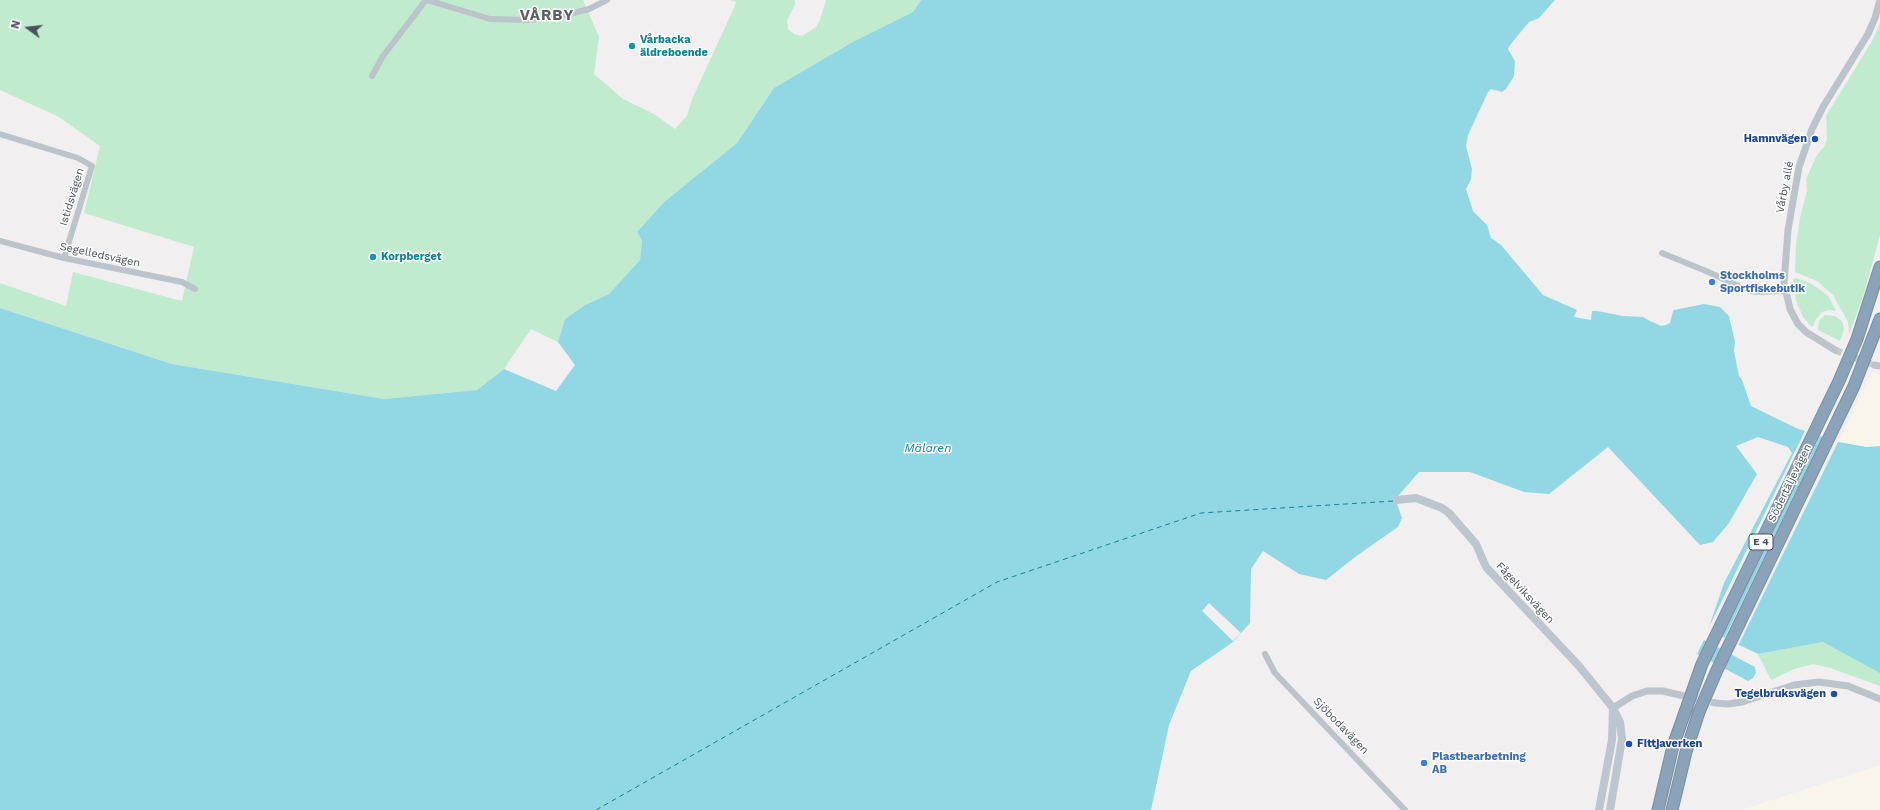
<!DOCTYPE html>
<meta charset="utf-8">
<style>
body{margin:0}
#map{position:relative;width:1880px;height:810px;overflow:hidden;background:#f1efef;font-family:"Work Sans",sans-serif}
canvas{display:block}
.north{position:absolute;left:8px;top:8px;width:40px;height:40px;-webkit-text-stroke:3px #fff;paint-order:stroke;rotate:285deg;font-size:11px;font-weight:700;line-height:16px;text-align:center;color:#48535b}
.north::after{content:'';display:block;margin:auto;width:14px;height:18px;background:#48535b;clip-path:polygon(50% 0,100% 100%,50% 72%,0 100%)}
</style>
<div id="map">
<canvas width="1880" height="810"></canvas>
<div class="north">N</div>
</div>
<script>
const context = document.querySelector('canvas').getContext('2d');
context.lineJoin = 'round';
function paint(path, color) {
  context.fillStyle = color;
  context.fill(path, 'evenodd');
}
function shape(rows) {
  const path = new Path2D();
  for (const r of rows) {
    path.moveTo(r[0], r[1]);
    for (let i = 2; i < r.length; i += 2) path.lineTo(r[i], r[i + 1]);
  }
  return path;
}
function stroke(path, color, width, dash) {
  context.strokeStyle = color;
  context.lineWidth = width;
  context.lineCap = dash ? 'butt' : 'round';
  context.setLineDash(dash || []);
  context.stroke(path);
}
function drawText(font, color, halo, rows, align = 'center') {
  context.font = font + ' "Work Sans",sans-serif';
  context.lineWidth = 3;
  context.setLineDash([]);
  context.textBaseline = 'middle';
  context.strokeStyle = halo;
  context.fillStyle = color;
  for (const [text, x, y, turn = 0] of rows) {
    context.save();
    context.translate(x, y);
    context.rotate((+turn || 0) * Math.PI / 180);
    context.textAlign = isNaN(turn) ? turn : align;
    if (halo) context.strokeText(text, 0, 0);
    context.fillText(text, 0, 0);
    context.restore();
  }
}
const commercial = shape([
 [1871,373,1880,375,1880,446,1866,447,1839,442],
 [1880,765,1880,810,1741,810]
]);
const green = shape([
 [0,0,583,0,599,37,594,74,623,99,654,114,675,129,687,116,692,99,733,10,736,2,730,0,795,0,795,5,787,20,788,29,794,34,802,36,816,27,820,20,826,0,921,0,913,12,878,30,774,88,737,143,664,202,637,232,642,241,640,260,609,294,585,305,565,319,558,342,531,329,504,369,477,390,384,399,172,364,0,308,0,283,66,306,73,272,182,301,194,247,84,213,100,146,59,117,0,90],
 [1880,23,1880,235,1863,297,1849,334,1848,322,1833,295,1817,281,1795,272,1796,244,1800,218,1807,191,1806,179,1817,155,1824,147,1827,139,1826,116,1872,41],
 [1796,278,1810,283,1822,291,1829,297,1836,311,1830,310,1822,312,1816,319,1813,327,1811,326,1803,317,1796,301,1793,279],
 [1825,315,1835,316,1842,321,1844,329,1840,341,1818,330,1819,321],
 [1823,642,1880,671,1880,686,1830,668,1813,664,1794,669,1771,680,1758,654]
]);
const water = shape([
 [921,0,1555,0,1539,18,1529,22,1510,45,1508,49,1515,61,1514,76,1506,89,1502,92,1491,89,1488,92,1468,135,1466,146,1472,169,1471,179,1466,189,1473,211,1487,225,1491,238,1501,245,1543,295,1577,310,1574,317,1591,320,1592,311,1597,311,1623,316,1643,317,1650,321,1661,326,1666,325,1670,323,1673,311,1674,310,1704,304,1720,307,1729,316,1735,342,1734,351,1739,376,1742,380,1751,406,1796,428,1839,442,1866,447,1880,446,1880,673,1823,642,1758,654,1708,630,1724,583,1792,453,1788,447,1758,437,1736,446,1757,474,1729,523,1713,542,1700,545,1608,447,1549,494,1524,492,1470,472,1419,472,1398,496,1397,504,1402,518,1398,527,1355,557,1326,580,1299,574,1263,551,1251,569,1250,623,1233,642,1191,671,1169,725,1151,810,0,810,0,308,172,364,384,399,477,390,504,369,556,391,575,365,558,342,565,319,585,305,609,294,640,260,642,241,637,232,664,202,737,143,774,88,853,42,913,12],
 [1704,640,1755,667,1756,673,1753,678,1748,681,1697,654]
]);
const pier = shape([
 [1806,429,1821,434,1721,638,1707,631],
 [1824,435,1839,440,1738,646,1724,639],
 [1209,603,1241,633,1233,641,1202,611]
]);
const ferry = shape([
 [596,810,997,582,1201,513,1394,501]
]);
const tertiaryTunnel = shape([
 [1835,350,1874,365],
 [1680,695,1715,703]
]);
const minor = shape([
 [427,0,490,19,529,20,566,15,589,9,607,0],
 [372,76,383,56,426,0],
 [0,134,78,158,92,166,64,258],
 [0,241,64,258,182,282,195,289],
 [1662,253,1706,271,1747,290,1757,292,1785,291],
 [1265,654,1275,673,1405,810]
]);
const tertiary = shape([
 [1835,350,1806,332,1798,324,1790,309,1784,283,1788,230,1799,167,1812,129,1823,107,1868,34,1875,18,1880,0],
 [1874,365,1880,366],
 [1715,703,1728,704,1742,702,1794,685,1819,682,1848,686,1880,699],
 [1613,708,1632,696,1647,691,1663,691,1680,695]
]);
const secondary = shape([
 [1397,500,1416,498,1442,508,1449,513,1476,544,1486,567,1579,666,1613,708,1620,722,1622,739,1610,810],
 [1599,810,1612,740,1613,708]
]);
const motorway = shape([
 [1658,810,1673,746,1702,664,1839,381,1857,339,1880,267],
 [1672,810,1686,752,1699,712,1717,670,1854,386,1880,319]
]);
const markers = [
 [632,46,4,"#0f9aa8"],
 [1815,139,4,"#1a4fb4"],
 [373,257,4,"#0f9aa8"],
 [1712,282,4,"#3f7fe0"],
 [1834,694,4,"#1a4fb4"],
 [1629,744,4,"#1a4fb4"],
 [1424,763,4,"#3f7fe0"]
];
const shields = [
 [1761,542,24]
];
const shieldNames = [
 ["E 4",1761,542]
];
const cultureNames = [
 ["Vårbacka",640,40],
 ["äldreboende",640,53],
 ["Korpberget",381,257]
];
const transitNames = [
 ["Hamnvägen",1807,139],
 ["Tegelbruksvägen",1826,694],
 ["Fittjaverken",1637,744,"left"]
];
const streetNames = [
 ["Vårby allé",1785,187,-79],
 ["Istidsvägen",72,197,-73],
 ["Segelledsvägen",100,255,12],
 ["Södertäljevägen",1790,483,-64],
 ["Fågelviksvägen",1525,593,47],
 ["Sjöbodavägen",1341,726,46]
];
const shopNames = [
 ["Stockholms",1720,276],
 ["Sportfiskebutik",1720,289],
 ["Plastbearbetning",1432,757],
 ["AB",1432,770]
];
const waterNames = [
 ["Mälaren",928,448]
];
const districtNames = [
 ["VÅRBY",547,16]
];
paint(commercial, '#faf5ea');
paint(green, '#c1ebcf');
paint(water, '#92d7e4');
paint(pier, '#f1efef');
stroke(ferry, '#188196', 1, [5, 4]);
stroke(tertiaryTunnel, '#c7c8ca', 7, [7, 3.5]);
stroke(motorway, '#768ea5', 13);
stroke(minor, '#bbc4ca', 6);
stroke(tertiary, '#bbc4ca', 7);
stroke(secondary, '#bcc6cf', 8);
stroke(motorway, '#8ba3b9', 11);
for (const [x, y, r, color] of markers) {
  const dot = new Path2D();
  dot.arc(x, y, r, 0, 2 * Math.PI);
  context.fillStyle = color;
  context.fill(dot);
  stroke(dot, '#fff', 1.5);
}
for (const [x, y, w] of shields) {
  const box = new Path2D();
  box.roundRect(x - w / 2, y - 8, w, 16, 3);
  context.fillStyle = '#fff';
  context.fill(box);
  stroke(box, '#48535b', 1);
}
drawText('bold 10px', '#48535b', null, shieldNames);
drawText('bold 11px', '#0d838f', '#fff', cultureNames, 'left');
drawText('bold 11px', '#164399', '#fff', transitNames, 'right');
drawText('11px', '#48535b', '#fff', streetNames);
drawText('bold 11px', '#366cbe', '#fff', shopNames, 'left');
drawText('italic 12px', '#188196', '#fff', waterNames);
context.letterSpacing = '1px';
drawText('bold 15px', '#5c5f63', '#fff', districtNames);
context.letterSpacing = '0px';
</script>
